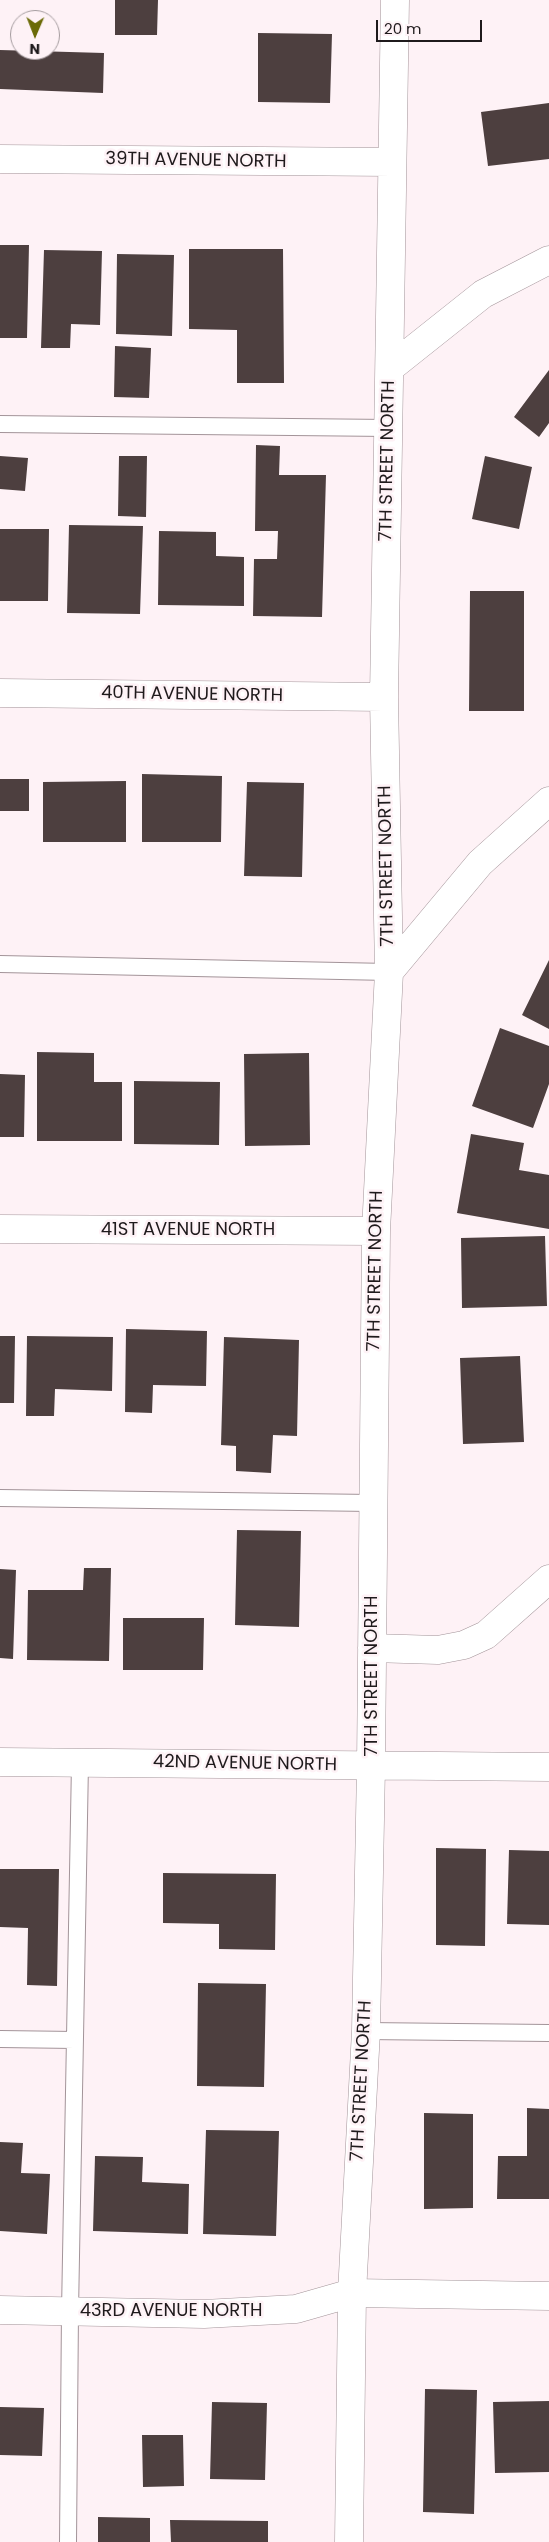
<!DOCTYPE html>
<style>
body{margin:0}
#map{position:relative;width:549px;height:2542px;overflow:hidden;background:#fef2f6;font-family:Poppins,sans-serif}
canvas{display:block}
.north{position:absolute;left:10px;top:10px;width:50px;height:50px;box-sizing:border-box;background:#fef2f6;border:1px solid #a59c9f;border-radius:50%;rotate:181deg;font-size:14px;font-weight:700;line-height:20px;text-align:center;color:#1f1a1c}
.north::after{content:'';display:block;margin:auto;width:18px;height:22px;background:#6b6a07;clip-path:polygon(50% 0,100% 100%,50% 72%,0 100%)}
.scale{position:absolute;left:376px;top:20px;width:106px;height:22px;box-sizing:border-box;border:2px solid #1f1a1c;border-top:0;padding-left:6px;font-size:15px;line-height:18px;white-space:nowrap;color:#1f1a1c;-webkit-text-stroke:4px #fef2f6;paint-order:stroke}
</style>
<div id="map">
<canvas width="549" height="2542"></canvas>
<div class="north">N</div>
<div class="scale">20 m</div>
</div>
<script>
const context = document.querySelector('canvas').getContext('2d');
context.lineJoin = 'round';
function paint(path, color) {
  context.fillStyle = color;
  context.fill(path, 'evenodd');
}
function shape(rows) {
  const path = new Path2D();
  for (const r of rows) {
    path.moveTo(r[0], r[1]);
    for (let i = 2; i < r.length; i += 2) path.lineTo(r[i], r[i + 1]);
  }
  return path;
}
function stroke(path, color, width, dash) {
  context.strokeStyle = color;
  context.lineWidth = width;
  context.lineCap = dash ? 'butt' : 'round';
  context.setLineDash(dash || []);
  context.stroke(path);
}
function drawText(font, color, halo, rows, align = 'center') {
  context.font = font + ' Poppins,sans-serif';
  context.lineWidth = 5;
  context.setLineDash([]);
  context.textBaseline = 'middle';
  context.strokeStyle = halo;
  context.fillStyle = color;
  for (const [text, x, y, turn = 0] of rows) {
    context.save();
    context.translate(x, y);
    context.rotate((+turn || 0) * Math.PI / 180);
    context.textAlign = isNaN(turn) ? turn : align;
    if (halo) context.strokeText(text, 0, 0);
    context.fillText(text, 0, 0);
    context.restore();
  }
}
const building = shape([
 [115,0,158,0,157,35,115,35],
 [258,33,332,34,330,103,258,102],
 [0,50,104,53,103,93,0,89],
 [549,103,549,159,488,166,481,112],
 [0,245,29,245,27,338,0,338],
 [189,249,283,249,284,383,237,383,237,330,189,329],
 [44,250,102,251,100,325,71,324,70,348,41,348],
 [117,254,174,255,172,336,116,334],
 [115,346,151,348,149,398,114,397],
 [549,370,549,423,539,437,514,417],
 [256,445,280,446,279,475,326,475,322,617,253,616,254,559,277,559,278,531,255,531],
 [0,456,28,458,25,491,0,489],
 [119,456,147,456,146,517,118,516],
 [485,456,532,467,519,529,472,519],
 [69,525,143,526,140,614,67,613],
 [0,529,49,529,48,601,0,601],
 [159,531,216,532,216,556,244,557,244,606,158,605],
 [470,591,524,591,524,711,469,711],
 [142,774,222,776,221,842,142,842],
 [0,779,29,779,29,811,0,811],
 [126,781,126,842,43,842,43,782],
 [247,782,304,783,302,877,244,876],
 [549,960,549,1029,522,1015],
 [500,1028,549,1046,549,1084,533,1128,472,1106],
 [37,1052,94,1053,94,1082,122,1082,122,1141,37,1141],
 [309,1053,310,1145,245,1146,244,1054],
 [0,1074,25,1075,24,1137,0,1137],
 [134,1081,220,1082,219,1145,134,1144],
 [471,1134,524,1143,519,1170,549,1175,549,1229,457,1213],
 [545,1236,547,1306,462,1308,461,1238],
 [126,1329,207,1331,206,1386,153,1385,152,1413,125,1412],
 [0,1336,15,1336,14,1403,0,1403],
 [27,1336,113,1337,112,1391,55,1389,54,1416,26,1416],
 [224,1337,299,1340,297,1436,273,1435,271,1473,236,1471,236,1446,221,1445],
 [520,1356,524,1442,463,1444,460,1358],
 [237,1530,301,1531,299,1627,235,1625],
 [84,1568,111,1568,109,1661,27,1660,28,1590,83,1590],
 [0,1569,16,1570,13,1659,0,1658],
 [123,1618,204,1618,203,1670,123,1670],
 [436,1848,486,1849,485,1946,436,1945],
 [509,1850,549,1851,549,1925,507,1924],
 [0,1869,59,1869,57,1986,27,1985,28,1928,0,1927],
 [163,1873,276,1874,275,1950,219,1949,219,1924,163,1923],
 [198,1983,266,1984,264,2087,197,2086],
 [527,2108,549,2109,549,2199,497,2199,498,2156,527,2156],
 [424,2113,473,2114,473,2208,424,2209],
 [206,2130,279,2131,276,2236,203,2234],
 [0,2142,23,2143,21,2173,50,2174,47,2234,0,2231],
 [95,2156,143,2157,142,2182,189,2184,188,2234,93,2231],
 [425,2389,477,2390,474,2514,423,2512],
 [549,2401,549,2472,495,2473,493,2402],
 [212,2402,267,2403,265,2480,210,2479],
 [0,2407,44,2408,42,2456,0,2455],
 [142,2435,183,2435,184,2486,143,2487],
 [98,2517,150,2518,150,2542,98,2542],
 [170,2520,268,2521,268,2542,171,2542]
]);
const lane = shape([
 [0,424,389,428],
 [0,964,389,972],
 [0,1498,372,1503],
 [366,2031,549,2033],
 [0,2039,75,2040],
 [68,2542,70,2311,80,1763]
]);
const street = shape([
 [0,159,392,162],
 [390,368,483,294,549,260],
 [0,693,384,697],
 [389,972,480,863,549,801],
 [0,1229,376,1231],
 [372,1648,438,1650,464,1645,486,1635,549,1579],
 [0,1762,549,1767],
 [0,2310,204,2314,296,2309,352,2293,549,2296],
 [349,2542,352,2293,366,2031,371,1766,376,1231,389,972,384,697,395,0]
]);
const streetNames = [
 ["39TH AVENUE NORTH",196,161,1],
 ["7TH STREET NORTH",388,461,-89],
 ["40TH AVENUE NORTH",192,695,1],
 ["7TH STREET NORTH",387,866,-91],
 ["41ST AVENUE NORTH",188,1230],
 ["7TH STREET NORTH",376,1271,-89],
 ["7TH STREET NORTH",372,1676,-90],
 ["42ND AVENUE NORTH",245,1764,1],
 ["7TH STREET NORTH",362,2081,-87],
 ["43RD AVENUE NORTH",171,2311]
];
paint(building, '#4d3f3f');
stroke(lane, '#a39499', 18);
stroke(street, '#a39499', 29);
stroke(lane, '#fff', 16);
stroke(street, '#fff', 28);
drawText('18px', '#1f1a1c', '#fef2f6', streetNames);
</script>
